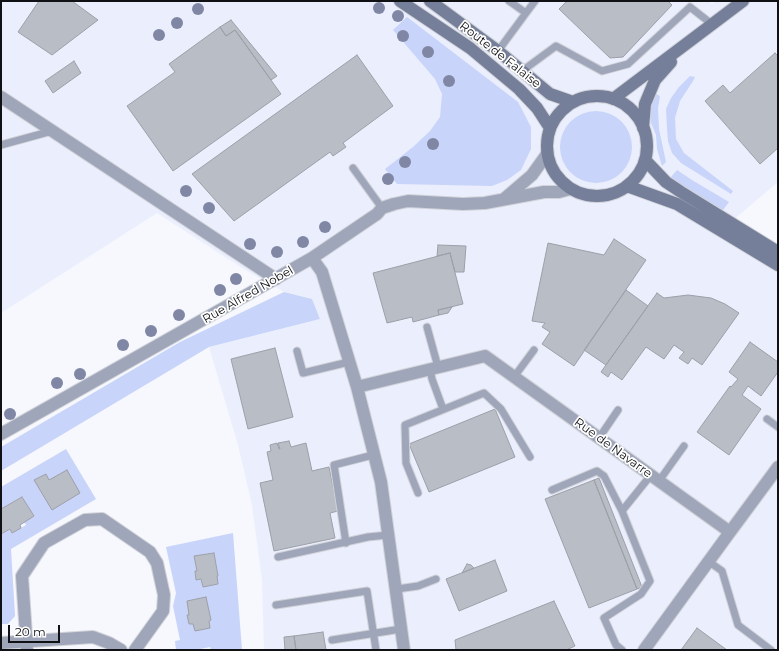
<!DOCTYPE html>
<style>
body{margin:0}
#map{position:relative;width:779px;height:651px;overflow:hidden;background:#f6f8fe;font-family:Montserrat,sans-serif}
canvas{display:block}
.frame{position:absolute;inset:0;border:2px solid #101115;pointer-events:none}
.scale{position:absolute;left:8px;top:625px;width:52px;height:18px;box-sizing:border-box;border:2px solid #101115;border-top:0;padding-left:5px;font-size:12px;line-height:14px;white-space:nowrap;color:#101115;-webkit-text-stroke:3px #fff;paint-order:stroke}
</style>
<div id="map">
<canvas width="779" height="651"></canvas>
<div class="frame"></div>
<div class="scale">20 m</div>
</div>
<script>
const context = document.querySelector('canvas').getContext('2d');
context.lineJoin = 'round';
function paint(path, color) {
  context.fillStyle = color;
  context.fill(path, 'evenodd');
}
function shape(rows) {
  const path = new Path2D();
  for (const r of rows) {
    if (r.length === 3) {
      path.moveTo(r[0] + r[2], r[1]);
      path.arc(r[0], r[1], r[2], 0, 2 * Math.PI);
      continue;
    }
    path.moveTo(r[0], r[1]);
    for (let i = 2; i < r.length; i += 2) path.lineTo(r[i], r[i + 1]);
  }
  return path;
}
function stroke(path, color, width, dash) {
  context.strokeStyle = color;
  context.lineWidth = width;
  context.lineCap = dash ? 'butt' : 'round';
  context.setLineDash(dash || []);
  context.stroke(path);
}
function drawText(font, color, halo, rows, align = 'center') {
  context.font = font + ' Montserrat,sans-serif';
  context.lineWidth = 3.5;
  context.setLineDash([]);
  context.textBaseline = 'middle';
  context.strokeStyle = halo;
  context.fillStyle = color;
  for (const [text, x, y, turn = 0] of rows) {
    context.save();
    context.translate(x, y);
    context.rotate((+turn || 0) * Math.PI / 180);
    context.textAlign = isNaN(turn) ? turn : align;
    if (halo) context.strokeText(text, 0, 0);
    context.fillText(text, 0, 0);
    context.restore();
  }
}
const built = shape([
 [1,1,708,1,712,4,715,1,778,1,778,182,725,227,778,263,778,650,264,650,262,580,252,505,238,445,209,347,320,319,312,299,284,292,242,268,157,213,1,313]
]);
const green = shape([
 [407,17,518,102,531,127,531,149,521,170,507,180,492,186,397,184,385,169,413,147,430,131,440,117,442,94,435,79,393,30],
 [690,76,695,77,693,81,680,101,675,118,676,139,684,153,733,191,731,194,681,163,672,153,668,141,667,128,666,109,671,98,679,87],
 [654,93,660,96,658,108,659,129,666,162,662,166,657,149,656,135,651,123,650,106],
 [596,147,36],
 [677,170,692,180,729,202,723,210,684,187,671,177],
 [284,292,312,299,320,319,209,347,1,471,1,447,180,342],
 [66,449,96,499,11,549,15,616,8,624,1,624,1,534,10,529,12,533,26,525,24,522,33,516,22,497,1,509,1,487],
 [233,533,242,650,211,650,210,647,195,650,176,650,175,641,180,640,173,606,176,593,166,547],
 [214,553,218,576,217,576,218,584,203,587,201,579,196,580,195,571,197,571,194,557]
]);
const building = shape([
 [39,1,72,1,98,20,52,55,18,32,39,1],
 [567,1,668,1,672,5,623,57,610,58,559,9,567,1],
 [231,20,277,76,271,80,235,30,226,36,220,27,231,20],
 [220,27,226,36,235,30,281,94,173,171,127,106,175,72,169,64,220,27],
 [775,53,778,56,778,148,760,164,705,101,723,85,730,93,775,53],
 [357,55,393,106,343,143,346,147,333,156,330,152,234,221,192,174,357,55],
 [74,61,81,73,53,93,45,81,74,61],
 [614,239,646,260,574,366,542,344,550,332,542,327,545,323,532,321,548,243,604,255,614,239],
 [438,245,466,246,464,272,455,272,450,253,437,256,438,245],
 [450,253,463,304,438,310,439,315,413,322,412,317,387,323,373,273,450,253],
 [626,290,648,306,606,365,584,350,626,290],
 [657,293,664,298,688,295,711,298,725,304,739,313,702,365,692,358,688,364,679,358,684,352,674,345,664,359,646,347,622,380,611,372,608,377,601,372,657,293],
 [452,307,448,313,439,315,438,310,452,307],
 [750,342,778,362,778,372,761,396,748,386,742,395,761,409,729,455,697,432,730,386,731,387,738,379,729,372,750,342],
 [275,348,293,417,248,429,231,359,275,348],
 [495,409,515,457,429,492,409,444,495,409],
 [289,441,291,447,306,443,312,471,329,467,338,511,330,513,335,538,274,551,260,483,273,480,267,452,271,451,270,445,277,443,279,449,280,449,278,443,289,441],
 [67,470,80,493,52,510,34,480,46,474,49,480,67,470],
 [599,478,642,587,637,589,594,480,599,478],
 [594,480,637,589,589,608,545,499,594,480],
 [22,497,34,516,20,525,21,528,12,533,10,529,1,534,1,509,22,497],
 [214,553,218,576,217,576,218,584,203,587,201,579,196,580,195,571,197,571,194,556,214,553],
 [495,560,507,591,459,611,446,579,495,560],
 [467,564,471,565,474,568,462,573,467,564],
 [206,597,211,620,209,621,210,628,195,631,193,624,189,624,187,615,189,615,187,601,206,597],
 [554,601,575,646,566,650,456,650,455,640,554,601],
 [697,628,727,650,681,650,697,628],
 [323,632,326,650,296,650,294,636,323,632],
 [294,636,296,650,285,650,284,637,294,636]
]);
const lane = shape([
 [526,13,535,1],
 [498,51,526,13,509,1],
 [522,71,556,46,602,71,628,64,690,7,713,25],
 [1,145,52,131],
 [353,168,382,208],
 [427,327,438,367],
 [297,351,303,373,349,362],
 [430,369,432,379,443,409],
 [514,377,534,350],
 [767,419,778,427],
 [599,438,618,410],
 [659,481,684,446],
 [552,490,597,471,604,476,622,511],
 [418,493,406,463,405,425,484,393,501,409,530,457],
 [346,543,334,465,373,455],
 [278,557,368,537,388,535],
 [708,561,722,571,738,625,771,650],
 [397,589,418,586,436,579],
 [276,605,367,591,376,650],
 [332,640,401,629],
 [622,650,616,645,604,618,641,594,650,581,622,511,651,475]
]);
const street = shape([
 [1,97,276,279],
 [504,199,532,175,547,154],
 [312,258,322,272,357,387,381,482,404,650],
 [357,387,485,356,730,532,644,650],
 [1,434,312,258,377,214,382,208,394,204,408,201,463,204,485,203,544,192,559,192,570,189],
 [730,532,778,467],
 [1,643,93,637,109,643,121,650],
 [27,650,22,576,44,543,85,520,102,519,150,552,157,563,164,595,163,611,135,650]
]);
const secondary = shape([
 [400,1,470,48,519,89,537,108,550,128],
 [430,1,498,51,550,94,573,102],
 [597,146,50],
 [613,99,743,1],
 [643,128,645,104,655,80,671,62],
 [645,160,666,182,681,192,778,252],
 [627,186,677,204,778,265]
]);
const trees = [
 [379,8],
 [198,9],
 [398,16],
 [177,23],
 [159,35],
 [403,36],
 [428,52],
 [449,81],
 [433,144],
 [405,162],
 [388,179],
 [186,191],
 [209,208],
 [325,227],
 [303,242],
 [250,244],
 [277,252],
 [236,279],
 [220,290],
 [179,315],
 [151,331],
 [123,345],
 [80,374],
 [57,383],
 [10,414]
];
const streetNames = [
 ["Route de Falaise",500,55,38],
 ["Rue Alfred Nobel",248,295,-30],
 ["Rue de Navarre",613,448,36]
];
paint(built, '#ebeffd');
paint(green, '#c8d4f9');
paint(building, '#b9bdc6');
stroke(building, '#9da0a9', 1);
stroke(lane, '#d1d3d9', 9);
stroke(street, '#d1d3d9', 14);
stroke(secondary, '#d1d3d9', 14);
stroke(lane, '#a0a6b9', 7);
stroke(street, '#a0a6b9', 12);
stroke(secondary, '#767f99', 12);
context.fillStyle = '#8087a5';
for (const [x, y] of trees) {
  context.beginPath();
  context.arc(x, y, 6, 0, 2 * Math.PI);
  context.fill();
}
drawText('12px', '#101115', '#fff', streetNames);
</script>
